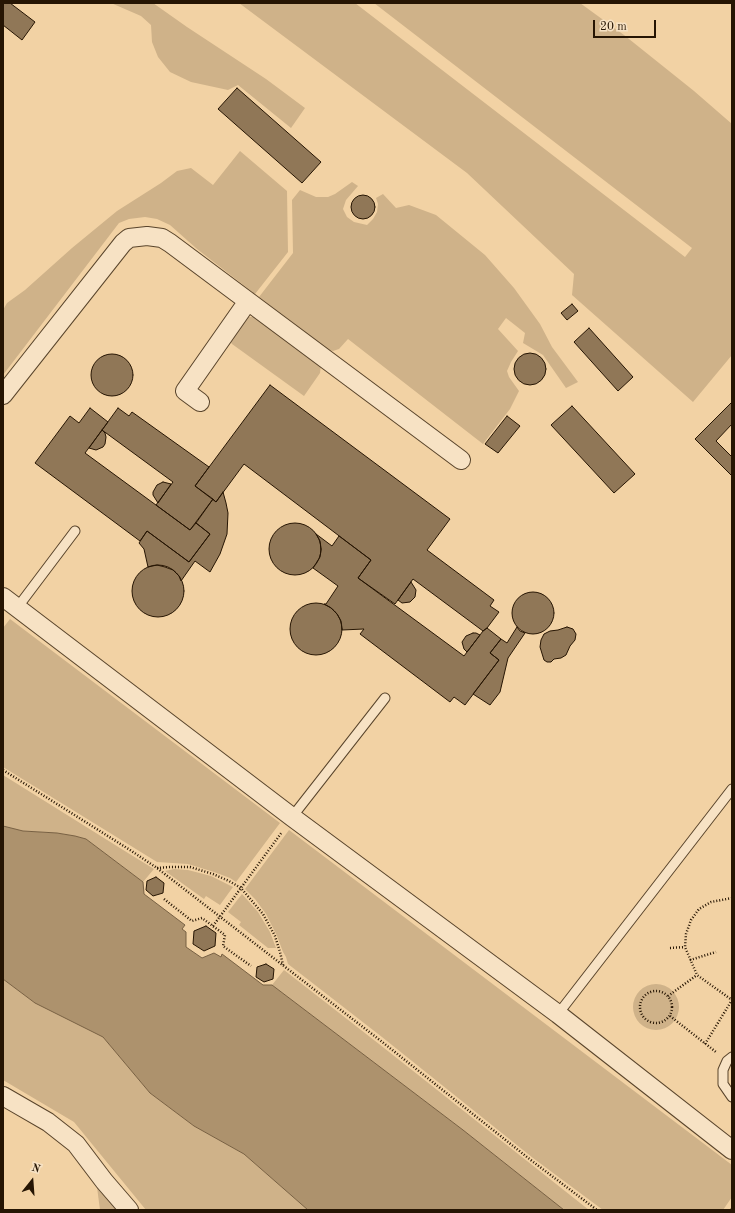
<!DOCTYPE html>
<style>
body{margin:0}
#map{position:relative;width:735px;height:1213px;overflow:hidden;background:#f2d2a4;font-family:"Old Standard TT",serif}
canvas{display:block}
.frame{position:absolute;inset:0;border:4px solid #261503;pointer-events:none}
.north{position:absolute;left:12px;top:1161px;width:40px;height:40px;-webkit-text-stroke:3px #f7e2c4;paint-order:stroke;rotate:17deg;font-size:11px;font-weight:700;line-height:16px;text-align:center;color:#261503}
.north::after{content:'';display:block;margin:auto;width:14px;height:18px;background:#261503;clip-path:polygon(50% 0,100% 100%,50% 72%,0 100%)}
.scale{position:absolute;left:593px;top:20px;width:63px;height:18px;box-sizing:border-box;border:2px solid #261503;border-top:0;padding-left:5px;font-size:12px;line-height:14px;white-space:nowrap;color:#261503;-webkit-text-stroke:3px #f7e2c4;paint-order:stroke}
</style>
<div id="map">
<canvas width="735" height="1213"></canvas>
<div class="frame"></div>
<div class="north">N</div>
<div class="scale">20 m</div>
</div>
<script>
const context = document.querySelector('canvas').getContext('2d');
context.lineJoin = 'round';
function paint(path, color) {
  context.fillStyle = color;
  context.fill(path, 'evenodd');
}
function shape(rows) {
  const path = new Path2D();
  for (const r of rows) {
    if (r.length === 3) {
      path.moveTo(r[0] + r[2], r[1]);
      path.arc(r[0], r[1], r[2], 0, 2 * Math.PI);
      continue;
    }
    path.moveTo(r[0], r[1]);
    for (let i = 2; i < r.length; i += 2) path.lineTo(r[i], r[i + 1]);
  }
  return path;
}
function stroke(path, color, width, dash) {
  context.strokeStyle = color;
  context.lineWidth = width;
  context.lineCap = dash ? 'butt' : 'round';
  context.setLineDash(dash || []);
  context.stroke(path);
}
const green = shape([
 [111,3,153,3,187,27,266,79,305,108,291,128,238,85,228,90,191,82,170,72,158,57,152,42,151,25,141,16],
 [239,3,355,3,685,257,692,248,374,3,580,3,624,35,694,91,732,124,732,355,693,402,572,295,574,274,467,173],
 [240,151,287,191,288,252,255,294,197,249,170,225,157,219,145,217,129,219,119,223,3,375,3,310,7,303,25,290,72,248,117,211,161,183,177,171,191,168,213,185],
 [352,182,358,186,346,200,343,209,347,217,354,222,367,225,373,219,377,212,378,204,376,198,383,194,396,208,409,205,436,215,485,255,514,288,540,324,552,347,578,382,566,388,543,355,523,343,525,333,506,318,498,329,518,351,511,362,507,371,509,377,519,391,510,409,483,444,348,339,339,349,333,351,329,350,259,297,293,253,292,200,300,190,316,197,328,197,335,194],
 [248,317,255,317,321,365,320,373,304,396,232,344,230,341],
 [10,619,280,823,236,882,230,878,214,872,188,864,157,862,3,767,3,628],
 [3,775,128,853,154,869,143,882,86,839,75,836,57,833,23,831,3,826],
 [289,830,732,1165,732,1197,723,1210,603,1210,533,1158,382,1037,288,964,286,957,283,952,277,936,266,914,255,899,245,889],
 [174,869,188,870,211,876,233,887,220,905,206,896,204,899,165,871],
 [242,894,258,912,270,932,276,948,268,948,239,925,241,922,228,912],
 [284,970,379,1044,589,1210,564,1210,463,1130,272,985],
 [3,979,35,1003,103,1037,150,1093,194,1126,244,1154,308,1210,146,1210,74,1122,3,1080],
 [656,1007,23],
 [97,1187,116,1210,100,1210]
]);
const water = shape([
 [3,826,23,831,57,833,75,836,86,839,143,882,144,894,185,925,182,929,186,932,186,947,202,958,214,953,221,957,222,954,263,985,272,985,463,1130,564,1210,308,1210,244,1154,194,1126,150,1093,103,1037,35,1003,3,979,3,826]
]);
const building = shape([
 [3,3,10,3,35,22,22,40,3,25,3,3],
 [237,88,321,162,302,183,218,109,237,88],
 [363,207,12],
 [572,304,578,311,567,320,561,313,572,304],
 [589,328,633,377,618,391,574,342,589,328],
 [530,369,16],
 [112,375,21],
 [270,385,450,519,427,550,494,600,490,606,499,612,487,628,483,631,413,579,395,604,358,578,371,560,244,464,216,502,195,486,270,385],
 [732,402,732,424,716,441,732,457,732,476,695,439,732,402],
 [572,406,635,474,614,493,551,425,572,406],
 [90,408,108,422,85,453,190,530,196,523,210,534,189,562,147,531,140,541,35,463,70,416,79,423,90,408],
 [118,408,129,416,132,412,209,467,195,486,213,499,190,530,156,505,173,482,102,430,118,408],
 [507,416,520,426,498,453,485,444,507,416],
 [102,430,105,433,106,437,105,444,103,447,96,450,89,448,102,430],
 [163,482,171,484,158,503,153,495,153,492,157,485,163,482],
 [223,492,226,503,228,513,227,534,220,554,210,572,195,561,181,581,179,576,173,570,165,567,157,565,148,567,144,549,139,543,147,531,189,562,210,534,196,523,213,499,216,502,223,492],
 [295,549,26],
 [316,534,332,546,339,536,371,560,358,578,464,656,483,631,487,628,501,639,490,653,499,660,465,705,454,697,450,702,360,634,364,629,342,630,341,621,337,614,331,608,324,604,326,604,338,586,313,568,320,557,321,550,320,541,316,534],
 [158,591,26],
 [411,582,416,590,415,597,410,602,402,603,398,600,411,582],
 [533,613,21],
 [316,629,26],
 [517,627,520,631,525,633,508,658,500,692,490,705,473,694,499,660,490,653,501,639,507,643,517,627],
 [567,627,573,629,576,634,575,640,570,646,566,655,561,658,554,659,551,662,547,662,544,660,540,647,541,640,544,634,550,631,558,630,567,627],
 [473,633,476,633,480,635,467,652,464,649,462,642,466,636,473,633],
 [156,877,164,883,163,893,153,896,146,890,147,881,156,877],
 [206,926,216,933,215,946,204,951,193,944,194,931,206,926],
 [266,964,274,969,273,979,264,982,256,977,257,967,266,964]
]);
const path = shape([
 [3,770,130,850,157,868,381,1041,532,1161,597,1210],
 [157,868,170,867,190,867,213,874,229,881,241,888,263,914,275,936,280,952,283,965],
 [732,898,711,902,699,909,691,920,686,934,685,947,697,975,732,1000],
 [164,899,192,921,202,918,225,935,223,946,251,966],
 [213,926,282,832],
 [670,948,685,947],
 [690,960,716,952],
 [656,1007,16],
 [668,996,697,975],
 [670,1016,716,1052],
 [705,1044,732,1000],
 [731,1210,732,1209]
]);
const service = shape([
 [17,608,75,531],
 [292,817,385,698],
 [558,1014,732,789],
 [732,1057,727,1061,723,1070,723,1084,732,1097]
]);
const minor = shape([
 [3,395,123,243,129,238,147,236,162,238,170,243,461,460],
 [200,402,185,391,248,301],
 [3,597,292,817,558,1014,732,1150],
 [3,1096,48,1122,76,1144,104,1181,129,1210]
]);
paint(green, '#cfb289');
paint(water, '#ad926d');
stroke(water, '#776043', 1);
paint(building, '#907757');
stroke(building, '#261503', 1);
stroke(service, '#59442b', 11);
stroke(minor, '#59442b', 20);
stroke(path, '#261503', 2.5, [1, 2]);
stroke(service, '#f7e2c4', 9);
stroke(minor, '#f7e2c4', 18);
</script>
